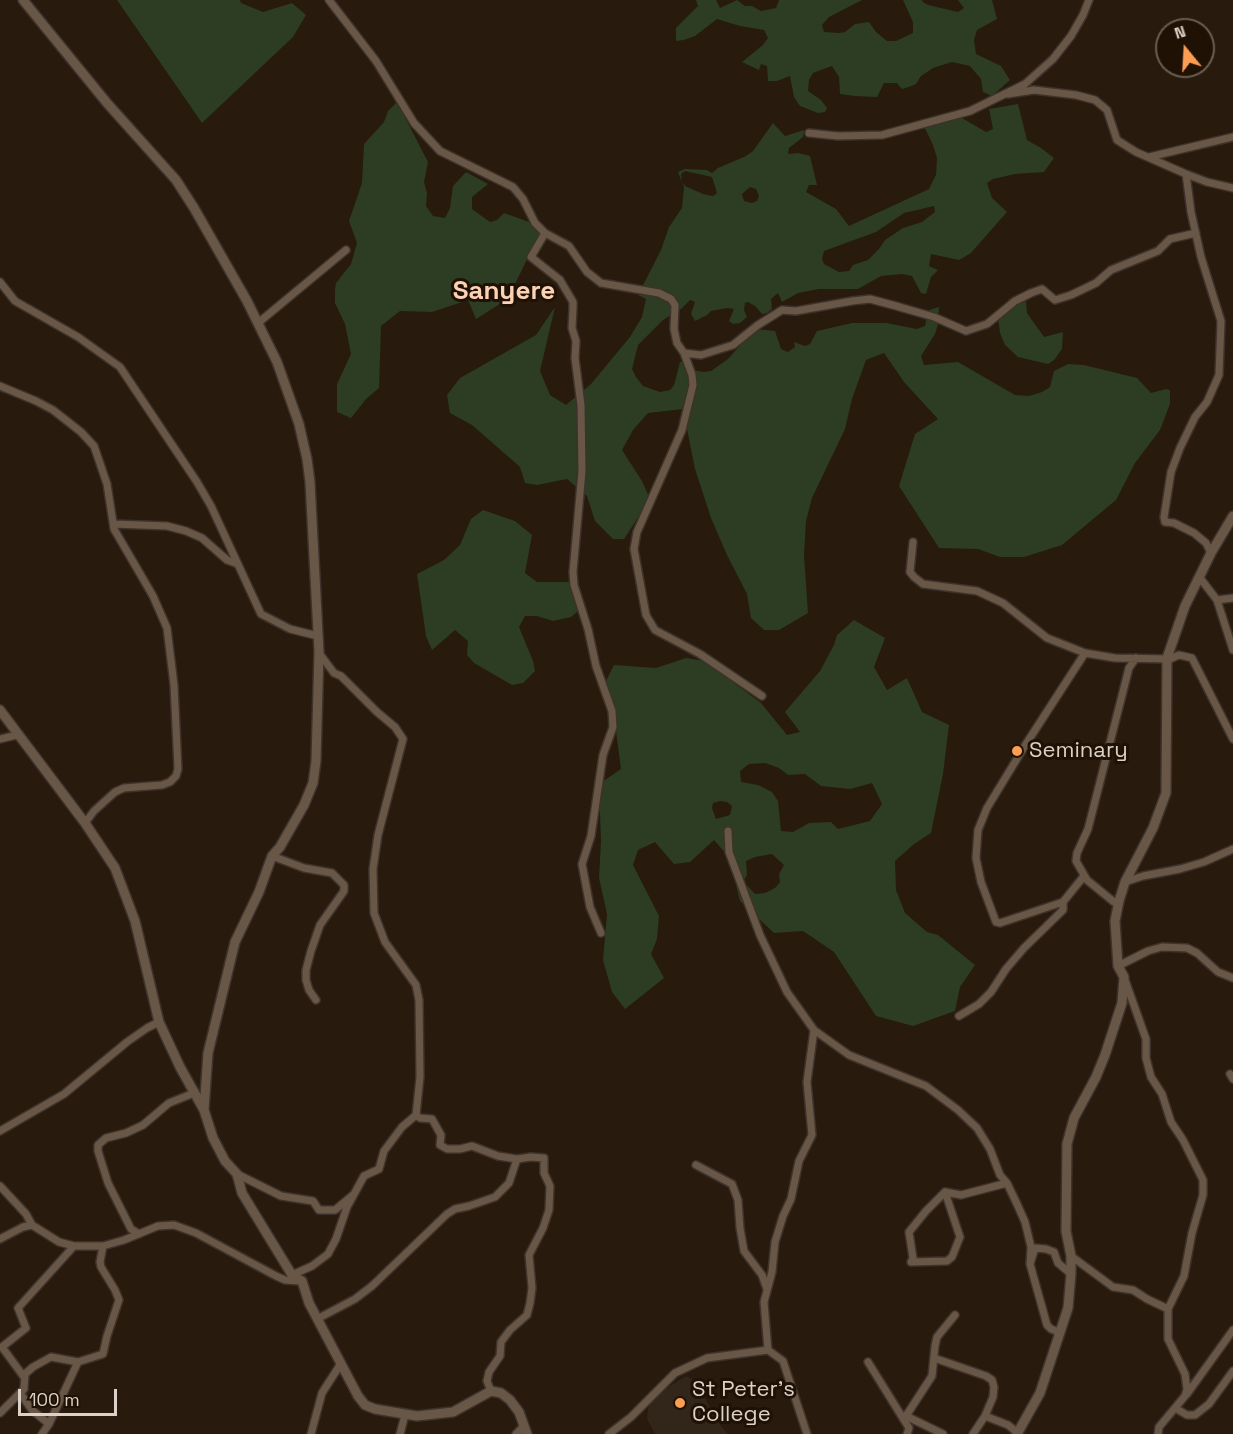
<!DOCTYPE html>
<style>
body{margin:0}
#map{position:relative;width:1233px;height:1434px;overflow:hidden;background:#281a0c;font-family:"Space Grotesk",sans-serif}
canvas{display:block}
.north{position:absolute;left:1155px;top:18px;width:60px;height:60px;box-sizing:border-box;background:#1f1104;border:2px solid #6a5e52;border-radius:50%;rotate:342deg;font-size:16px;font-weight:700;line-height:24px;text-align:center;color:#dbd1c8}
.north::after{content:'';display:block;margin:auto;width:21px;height:27px;background:#fc9d54;clip-path:polygon(50% 0,100% 100%,50% 72%,0 100%)}
.scale{position:absolute;left:18px;top:1389px;width:99px;height:27px;box-sizing:border-box;border:3px solid #dbd1c8;border-top:0;padding-left:8px;font-size:18px;line-height:21px;white-space:nowrap;color:#dbd1c8;-webkit-text-stroke:4px #1f1104;paint-order:stroke}
</style>
<div id="map">
<canvas width="1233" height="1434"></canvas>
<div class="north">N</div>
<div class="scale">100 m</div>
</div>
<script>
const context = document.querySelector('canvas').getContext('2d');
context.lineJoin = 'round';
function paint(path, color) {
  context.fillStyle = color;
  context.fill(path, 'evenodd');
}
function shape(rows) {
  const path = new Path2D();
  for (const r of rows) {
    path.moveTo(r[0], r[1]);
    for (let i = 2; i < r.length; i += 2) path.lineTo(r[i], r[i + 1]);
  }
  return path;
}
function stroke(path, color, width, dash) {
  context.strokeStyle = color;
  context.lineWidth = width;
  context.lineCap = dash ? 'butt' : 'round';
  context.setLineDash(dash || []);
  context.stroke(path);
}
function drawText(font, color, halo, rows, align = 'center') {
  context.font = font + ' "Space Grotesk",sans-serif';
  context.lineWidth = 6;
  context.setLineDash([]);
  context.textBaseline = 'middle';
  context.strokeStyle = halo;
  context.fillStyle = color;
  for (const [text, x, y, turn = 0] of rows) {
    context.save();
    context.translate(x, y);
    context.rotate((+turn || 0) * Math.PI / 180);
    context.textAlign = isNaN(turn) ? turn : align;
    if (halo) context.strokeText(text, 0, 0);
    context.fillText(text, 0, 0);
    context.restore();
  }
}
const education = shape([
 [686,1376,696,1382,721,1426,728,1434,655,1434,647,1419,648,1408,654,1396]
]);
const green = shape([
 [117,0,240,0,241,3,263,12,292,3,306,15,293,37,202,123],
 [696,0,716,0,720,8,737,0,745,6,752,6,761,11,776,8,779,0,862,0,829,17,822,25,824,32,839,33,845,32,855,24,869,22,876,32,887,41,896,41,913,33,913,22,903,0,922,0,923,2,928,5,958,12,964,8,958,0,992,0,997,19,977,30,974,40,976,54,1001,66,1010,80,992,96,983,92,981,79,970,66,952,62,933,68,921,76,916,84,909,87,902,89,897,83,884,83,877,97,855,96,840,94,839,77,832,66,813,73,809,80,808,91,821,100,827,108,825,112,818,113,800,106,794,97,790,76,777,81,768,81,767,66,761,64,759,70,742,62,763,45,768,38,764,30,740,26,717,19,695,36,684,40,676,41,676,28,698,6],
 [397,102,428,162,424,182,427,193,426,206,433,216,445,218,450,208,453,186,466,172,488,184,472,197,472,209,490,222,497,220,504,213,543,227,514,286,503,302,476,319,468,300,432,312,400,311,381,326,379,388,366,399,351,418,337,412,337,384,351,354,345,324,335,303,335,290,336,283,351,264,357,243,349,221,362,183,364,144,384,122,388,111],
 [1018,104,1027,140,1041,148,1054,158,1044,172,1015,174,993,179,987,183,992,198,1007,212,971,253,959,260,931,254,929,266,938,270,931,277,926,294,921,293,912,276,902,274,881,276,858,289,819,289,798,293,782,302,778,293,771,299,772,309,767,313,762,314,755,306,748,302,745,303,744,310,747,317,740,323,733,324,729,321,734,309,727,308,711,311,707,315,695,321,691,314,695,302,690,300,681,309,663,320,638,345,632,369,636,377,643,386,660,392,670,390,674,385,680,362,691,362,693,370,703,372,711,371,728,359,755,329,775,331,781,349,788,352,795,347,794,342,805,346,810,344,817,331,852,323,886,323,917,329,925,326,927,316,926,311,939,307,938,324,935,334,921,356,924,365,958,362,1015,395,1029,396,1042,392,1050,387,1054,371,1068,364,1084,365,1137,378,1151,393,1166,389,1170,390,1170,404,1160,430,1135,463,1116,500,1062,545,1024,557,1000,557,978,549,939,548,899,486,915,434,938,419,904,382,884,353,866,360,852,399,845,429,812,498,806,521,804,555,808,613,779,630,764,630,751,618,747,594,727,555,711,518,695,469,683,409,648,413,633,430,622,450,642,481,650,499,624,539,613,539,595,521,587,496,567,479,537,485,525,483,520,467,472,425,450,413,447,395,460,378,536,335,555,307,540,371,550,395,566,405,591,384,630,337,642,317,646,299,638,295,661,250,669,227,682,208,684,187,678,172,685,169,707,170,712,173,718,168,746,156,753,151,773,123,785,136,804,130,803,137,789,148,788,154,798,153,810,156,817,185,809,185,806,192,836,209,849,226,929,189,936,175,937,158,933,145,921,120,957,115,986,132,993,129,989,109],
 [685,171,712,177,717,193,713,196,703,194,685,186,682,182,681,174],
 [750,187,756,189,759,196,757,201,752,203,744,201,742,194],
 [934,206,935,212,922,222,903,228,885,240,879,249,868,260,853,265,849,271,839,272,824,264,822,259,824,251,876,232,904,213],
 [1019,296,1026,301,1027,313,1044,337,1063,332,1062,349,1054,360,1048,364,1018,357,1005,345,1000,333,998,317,1002,309,1010,298],
 [483,510,515,521,532,535,525,573,537,582,569,582,581,596,583,607,571,617,553,621,537,616,525,616,519,627,533,661,535,671,523,683,512,685,474,663,467,655,468,641,455,630,432,650,426,636,417,574,444,560,460,545,471,519],
 [854,620,885,638,874,667,887,690,907,678,922,712,949,725,943,774,931,833,914,844,895,861,896,890,905,913,927,932,938,935,975,965,960,987,955,1011,913,1026,876,1016,834,952,803,931,774,933,740,901,729,857,714,840,690,862,674,864,655,842,638,850,633,865,659,916,657,939,651,954,664,978,625,1009,612,992,603,960,607,914,599,878,601,841,599,784,621,769,613,708,605,683,614,665,656,668,686,658,717,663,734,683,761,703,787,735,800,732,785,712,820,671,834,645,837,635],
 [765,763,779,768,788,775,805,774,821,786,850,789,872,783,882,804,870,821,838,829,831,822,809,823,793,832,781,831,778,801,772,792,758,785,741,782,740,771,749,764],
 [720,801,727,802,732,806,730,815,716,819,712,808,713,803],
 [772,854,784,865,779,874,780,882,775,888,765,893,755,894,743,881,747,875,746,861,755,857]
]);
const street = shape([
 [329,0,376,61,414,123,440,151,513,187,523,199,535,223,545,233,569,246,587,272,601,283,659,293,671,299,675,305,674,329,677,343,684,353,701,355,733,345,758,325,782,310,796,311,852,301,870,299,896,306,934,317,966,331,987,324,1015,301,1031,293,1042,289,1055,300,1071,295,1096,283,1111,270,1158,251,1170,239,1196,233],
 [1008,94,1034,90,1076,95,1095,100,1107,110,1117,140,1136,152,1186,174,1207,182,1233,188],
 [809,133,838,136,882,135,970,111,1025,84,1053,59,1071,36,1083,15,1089,0],
 [1149,157,1233,137],
 [1186,174,1191,212,1201,257,1221,321,1219,375,1207,402,1195,417,1180,448,1171,472,1164,517,1165,522,1174,523,1194,533,1206,543,1211,553],
 [545,233,531,257,560,280,573,302,573,308,572,328,576,341,575,358,581,405,582,471,573,572,574,585,588,629,596,666,612,711,613,727,603,755,591,836,582,864,590,907,601,933],
 [0,282,15,301,78,337,120,367,197,482,211,506,261,614,290,629,318,636],
 [258,323,346,250],
 [684,353,692,375,693,385,682,430,637,532,634,549,646,615,655,630,700,654,762,696],
 [0,386,36,401,53,410,81,432,94,446,107,484,114,529,153,596,167,628,174,685,178,769,176,776,170,782,162,785,124,788,115,792,94,811,85,823],
 [114,524,167,526,186,531,202,538,227,560,238,564],
 [913,542,910,572,914,577,923,584,977,591,1003,603,1047,638,1085,653,1115,658,1170,659,1179,655,1192,658,1233,739],
 [1200,578,1217,600,1233,650],
 [1217,600,1233,598],
 [319,653,334,673,341,676,377,712,395,727,403,739,378,835,373,869,374,913,385,942,416,985,419,1000,420,1077,416,1115],
 [0,739,17,735],
 [728,831,729,852,760,935,787,992,814,1030],
 [272,856,304,868,332,873,344,885,344,891,320,925,311,951,306,970,306,980,309,990,316,1000],
 [1125,882,1143,876,1180,869,1204,862,1233,849],
 [1119,901,1114,902,1087,880,1076,861,1077,853,1088,829,1129,668,1136,658],
 [1063,902,1000,923,996,922,981,882,976,858,978,830,987,808,1026,744,1085,653],
 [1118,966,1148,951,1162,947,1187,948,1197,953,1218,972,1233,978],
 [1125,980,1146,1039,1146,1058,1151,1077,1162,1094,1171,1122,1183,1140,1203,1180,1203,1195,1192,1233,1184,1276,1168,1309,1168,1339,1185,1374,1187,1389,1185,1396,1159,1427,1158,1434],
 [959,1016,979,1004,991,992,1006,969,1024,948,1063,910,1063,902,1084,876],
 [1230,1074,1233,1079],
 [0,1131,64,1094,127,1042,147,1028,159,1022],
 [696,1165,732,1184,738,1200,740,1228,744,1251,762,1275,767,1289],
 [237,1174,281,1196,313,1201,319,1210,335,1210,353,1195],
 [0,1186,26,1214,32,1225,59,1242,74,1246,103,1246,124,1240,158,1226,174,1225,196,1233,276,1276,285,1280,300,1281],
 [945,1192,960,1237,952,1257,947,1261,911,1262,913,1258,909,1232,926,1211,945,1192],
 [945,1192,961,1195,1007,1183],
 [139,1234,131,1229,108,1183,98,1151,98,1145,106,1138,126,1133,143,1125,169,1103,194,1093],
 [0,1239,23,1227,32,1225],
 [1071,1256,1113,1287,1133,1290,1147,1299,1168,1309],
 [1030,1264,1047,1325,1051,1329,1059,1332],
 [292,1275,312,1266,328,1254,336,1239,347,1207,364,1176,379,1169,384,1151,402,1127,416,1115,420,1118,432,1119,441,1135,440,1145,447,1149,460,1149,472,1146,498,1156,517,1159,531,1157,544,1158,544,1173,550,1186,549,1210,543,1228,529,1255,532,1288,530,1303,527,1315,510,1330,501,1342,500,1356,489,1372,487,1381,491,1391],
 [317,1319,355,1299,372,1286,447,1214,455,1209,469,1206,495,1197,509,1183,517,1159],
 [768,1350,764,1302,772,1272,775,1242,783,1216,791,1199,799,1161,812,1135,807,1082,814,1030,849,1055,926,1086,958,1110,977,1128,990,1149,1000,1175,1007,1183,1017,1204,1025,1222,1031,1247,1030,1264,1035,1248,1046,1249,1054,1252,1058,1263,1071,1274],
 [934,1358,986,1376,992,1380,994,1387,993,1397,985,1416],
 [868,1362,909,1428,907,1434],
 [24,1377,2,1347,26,1328,18,1308,74,1246],
 [20,1393,32,1410,49,1424],
 [1187,1394,1233,1330],
 [1175,1408,1187,1415,1195,1415,1209,1404,1233,1371],
 [0,1413,24,1389,25,1374,33,1367,51,1357,78,1362,103,1354,107,1336,119,1300,115,1290,101,1267,100,1262,103,1246],
 [42,1434,49,1424,78,1362],
 [311,1434,322,1393,340,1365],
 [400,1434,405,1415],
 [516,1434,524,1426],
 [609,1434,631,1417,675,1373,707,1358,768,1350,783,1361,807,1434],
 [943,1434,906,1416,932,1376,935,1346,937,1337,955,1315],
 [973,1434,985,1416,1008,1425,1018,1433]
]);
const secondary = shape([
 [23,0,107,103,176,180,194,208,247,301,277,362,299,424,307,459,310,482,319,652,316,761,313,783,304,805,280,847,272,856,259,892,235,942,208,1053,204,1110],
 [0,710,85,823,115,868,135,921,159,1022,180,1067,204,1110,213,1138,225,1161,237,1174,242,1193,292,1275,302,1281,309,1303,358,1396,365,1405,375,1409,417,1416,453,1412,491,1391,501,1393,510,1400,519,1412,527,1434],
 [1017,1434,1040,1393,1068,1308,1071,1274,1071,1256,1066,1231,1067,1144,1074,1118,1096,1077,1105,1055,1122,1003,1124,977,1118,966,1115,921,1119,901,1125,882,1153,828,1166,793,1167,658,1185,606,1211,553,1233,516]
]);
const markers = [
 [1017,751,6,"#fc9d54"],
 [680,1403,6,"#fc9d54"]
];
const poiNames = [
 ["Seminary",1029,751],
 ["St Peter's",692,1390],
 ["College",692,1415]
];
const quarterNames = [
 ["Sanyere",504,292]
];
paint(education, '#322519');
paint(green, '#2c3d23');
stroke(street, '#3d322c', 10);
stroke(secondary, '#3d322c', 12);
stroke(street, '#685646', 7);
stroke(secondary, '#685646', 9);
for (const [x, y, r, color] of markers) {
  const dot = new Path2D();
  dot.arc(x, y, r, 0, 2 * Math.PI);
  context.fillStyle = color;
  context.fill(dot);
  stroke(dot, '#1f1104', 2);
}
drawText('22px', '#dbd1c8', '#1f1104', poiNames, 'left');
drawText('bold 26px', '#fbd2b6', '#1f1104', quarterNames);
</script>
